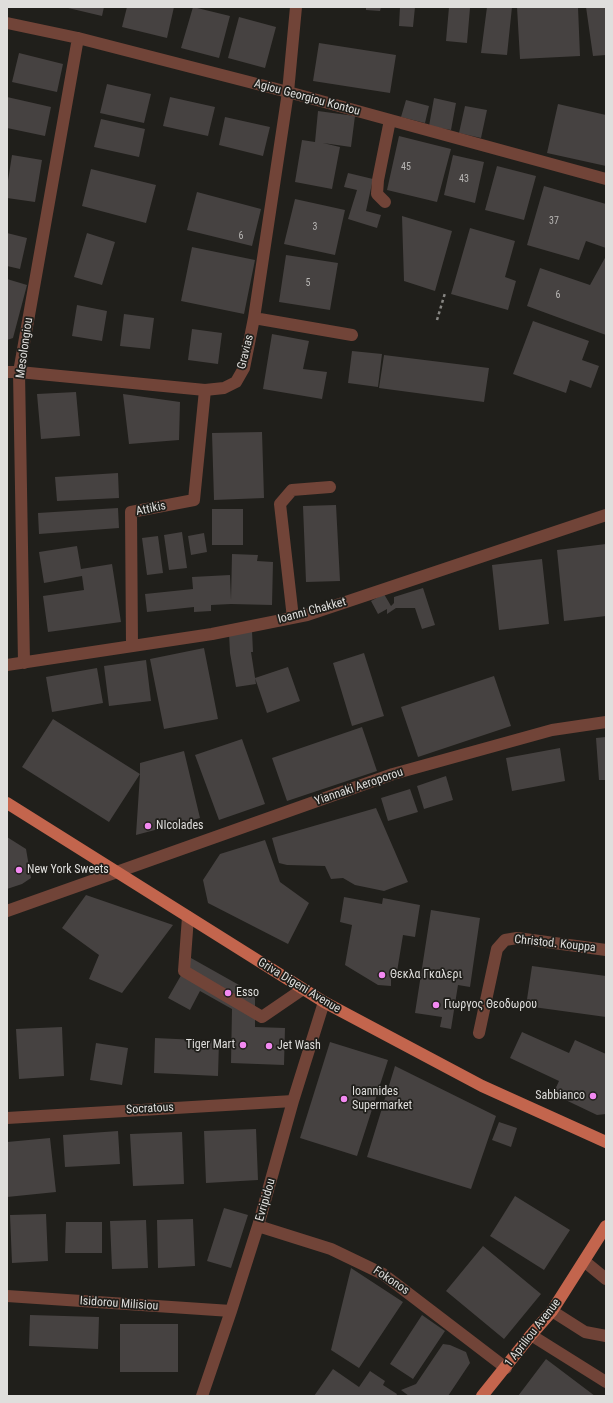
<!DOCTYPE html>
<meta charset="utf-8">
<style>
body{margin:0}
#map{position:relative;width:613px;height:1403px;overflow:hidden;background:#201f1b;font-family:"Roboto Condensed",sans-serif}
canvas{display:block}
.frame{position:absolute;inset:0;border:8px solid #dfdedc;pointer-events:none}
</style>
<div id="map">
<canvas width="613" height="1403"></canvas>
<div class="frame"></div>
</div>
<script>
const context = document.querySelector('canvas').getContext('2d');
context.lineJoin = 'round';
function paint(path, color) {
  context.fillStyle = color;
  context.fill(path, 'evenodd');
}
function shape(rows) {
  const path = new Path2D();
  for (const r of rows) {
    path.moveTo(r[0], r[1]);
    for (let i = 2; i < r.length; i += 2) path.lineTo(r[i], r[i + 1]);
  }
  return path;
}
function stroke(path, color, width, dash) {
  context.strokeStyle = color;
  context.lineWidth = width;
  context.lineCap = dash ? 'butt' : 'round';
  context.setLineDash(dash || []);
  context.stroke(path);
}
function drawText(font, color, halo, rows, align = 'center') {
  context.font = font + ' "Roboto Condensed",sans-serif';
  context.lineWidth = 3.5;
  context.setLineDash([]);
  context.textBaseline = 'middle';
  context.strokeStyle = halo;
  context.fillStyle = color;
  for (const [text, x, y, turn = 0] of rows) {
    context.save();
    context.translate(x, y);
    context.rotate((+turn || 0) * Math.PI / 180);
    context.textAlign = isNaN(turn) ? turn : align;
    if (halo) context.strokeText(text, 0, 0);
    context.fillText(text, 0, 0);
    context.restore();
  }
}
const building = shape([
 [64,7,104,7,102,16],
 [127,7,174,7,167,38,122,27],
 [193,7,230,16,219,58,181,48],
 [366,7,381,7,380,11,366,10],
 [400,7,415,7,413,27,399,26],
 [449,7,470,8,467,43,446,41],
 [487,7,512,7,507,55,481,53],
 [517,7,578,7,580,56,520,59],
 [586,7,606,7,606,55,593,56],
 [239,17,276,27,265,68,228,58],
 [319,43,396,55,390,93,313,81],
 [19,53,63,64,57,92,12,82],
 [107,84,151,94,144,123,100,113],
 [7,97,51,107,45,136,7,128],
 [170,97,215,107,208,136,163,126],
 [434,98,456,103,451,130,429,126],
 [406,100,429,106,425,123,401,117],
 [558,104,606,115,606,166,547,153],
 [465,106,487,110,481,138,459,133],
 [318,111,355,116,351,147,323,143,340,147,332,189,295,182,302,140,315,142],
 [225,117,270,127,263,156,219,145],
 [101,119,145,129,139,157,94,147],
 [399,136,451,149,437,202,387,190],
 [12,155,42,160,35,202,7,198,7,187],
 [453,155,484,162,475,203,444,195],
 [497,166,536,176,524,220,485,210],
 [91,169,156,185,146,223,82,206],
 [348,173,373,179,366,211,381,215,377,228,348,219,357,190,344,187],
 [544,186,606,204,606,248,586,241,579,260,527,245],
 [197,192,261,209,252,246,187,230],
 [295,199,345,210,335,255,284,244],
 [402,216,452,231,435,291,404,281],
 [470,228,515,241,505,277,516,281,508,310,451,294],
 [7,233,27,238,20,269,7,266],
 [87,233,115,242,102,285,74,277],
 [192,247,255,260,244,314,181,301],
 [286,255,338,263,330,310,279,302],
 [606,256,606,335,527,306,540,268,590,285],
 [7,279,27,285,13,338,7,340],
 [77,305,107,311,102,341,72,336],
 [124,314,154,318,150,349,120,346],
 [533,321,589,341,582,360,599,366,591,388,570,380,566,393,513,374],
 [192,329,222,333,218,364,188,360],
 [272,334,309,341,303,369,327,372,322,399,263,389],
 [352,351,382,354,378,387,348,383],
 [384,355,489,368,484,402,379,388],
 [76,392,80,436,41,439,37,394],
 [123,394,180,402,179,440,129,444],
 [262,432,264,498,214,500,212,433],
 [118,473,119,498,57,501,55,477],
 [336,505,340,581,306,582,303,506],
 [118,508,119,528,39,534,38,513],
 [212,509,243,509,243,545,212,545],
 [182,532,187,568,169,570,164,535],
 [204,533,207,552,191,555,188,536],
 [158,536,163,573,147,575,142,538],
 [606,544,606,616,564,621,557,550],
 [77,546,81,569,112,564,121,622,48,632,43,596,84,590,82,576,44,583,39,552],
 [232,554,258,555,257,561,273,562,272,605,231,604,211,605,211,611,194,612,194,607,147,612,145,594,193,589,192,577,230,575,231,600],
 [542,559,549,624,499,630,492,565],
 [423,588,435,625,422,629,415,608,396,608,387,614,387,609,378,614,371,601,384,594,391,606,394,603,394,597],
 [252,631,253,652,251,652,256,684,236,687,230,653,229,633],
 [204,648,218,719,164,729,150,659],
 [364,653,384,716,352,726,333,663],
 [146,660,151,701,109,706,104,666],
 [288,667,300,701,267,713,255,678],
 [97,668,103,703,52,712,46,677],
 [494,676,511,726,418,757,401,707],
 [53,719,140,774,140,763,184,751,200,818,136,835,140,774,109,822,22,767],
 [362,727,377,771,287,801,272,758],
 [606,737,606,780,599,780,596,738],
 [242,739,265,804,219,820,195,755],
 [560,748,565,781,512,791,506,758],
 [446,776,453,800,424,809,417,786],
 [410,789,418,812,388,821,381,798],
 [376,808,408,882,384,891,355,885,343,878,331,879,325,866,287,865,279,863,272,838],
 [7,837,26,849,31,878,22,884,7,889],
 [265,840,280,882,309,903,288,944,208,903,203,880,220,854],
 [86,895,173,925,122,993,89,979,99,955,62,928],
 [344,897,382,904,383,898,420,905,415,937,403,935,396,978,391,976,391,986,378,985,345,965,352,925,340,922],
 [431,910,480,918,470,987,458,985,451,1029,440,1027,442,1017,415,1013],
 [191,958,255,994,255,1027,285,1028,284,1065,231,1063,232,1009,200,991,190,1010,168,998],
 [532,966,606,976,606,1017,526,1006],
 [62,1027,64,1076,19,1079,16,1029],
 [522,1032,569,1053,575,1040,606,1054,606,1114,597,1115,553,1094,559,1081,510,1058],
 [155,1038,219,1041,218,1076,154,1073],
 [330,1042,388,1060,357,1156,300,1138],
 [96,1043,128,1048,122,1085,90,1080],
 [395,1066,496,1116,471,1189,367,1157],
 [499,1122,517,1128,511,1147,492,1140],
 [256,1129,258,1180,206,1183,204,1131],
 [118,1131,120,1164,65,1167,63,1135],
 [182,1132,184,1184,133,1186,130,1134],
 [50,1138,56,1192,7,1197,7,1142],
 [515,1196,570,1230,544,1270,490,1236],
 [224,1208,248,1215,231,1268,207,1261],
 [46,1214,48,1261,12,1263,10,1215],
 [193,1219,195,1266,158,1268,157,1220],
 [146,1220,148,1268,112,1269,110,1221],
 [66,1222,102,1222,102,1253,65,1253],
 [483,1246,541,1294,504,1339,446,1291],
 [351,1268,403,1302,359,1368,331,1350],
 [30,1315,99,1317,98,1349,29,1346],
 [422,1315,445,1331,413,1379,390,1364],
 [120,1324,178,1324,178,1372,120,1372],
 [443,1344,450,1345,466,1352,470,1363,448,1396,409,1396,401,1390,416,1384],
 [546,1359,595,1396,518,1396],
 [333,1369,359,1387,370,1371,385,1381,383,1385,397,1394,396,1396,314,1396]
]);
const path = shape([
 [437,320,445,293]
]);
const minor = shape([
 [7,23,78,38,288,92,606,179],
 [385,202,377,194,378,180,390,120],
 [254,318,352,335],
 [7,372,19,372,205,390,224,388,236,382,244,368,254,318,288,92,296,7],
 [293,618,280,504,292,490,330,487],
 [132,646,131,512,194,500,205,390],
 [24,663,19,372,78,38],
 [7,665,212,634,307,615,606,515],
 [7,911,393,774,552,730,606,722],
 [188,917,184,971,262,1017,300,991],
 [479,1033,497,949,505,940,517,938,606,950],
 [7,1118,293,1101],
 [258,1226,331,1249,383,1274,506,1368],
 [584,1261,606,1279],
 [7,1296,231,1311],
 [552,1311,585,1332,606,1336],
 [531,1335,606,1382],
 [202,1396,231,1311,258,1226,293,1101,324,1002]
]);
const major = shape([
 [7,803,324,1002,482,1086,606,1142],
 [482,1396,531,1335,552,1311,606,1226]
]);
const markers = [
 [148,826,4,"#f389f1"],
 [19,870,4,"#f389f1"],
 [382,975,4,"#f389f1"],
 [228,993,4,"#f389f1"],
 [436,1005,4,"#f389f1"],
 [243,1045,4,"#f389f1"],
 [269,1046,4,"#f389f1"],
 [593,1096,4,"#f389f1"],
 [344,1099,4,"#f389f1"]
];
const numberNames = [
 ["45",406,167],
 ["43",464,179],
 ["37",554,221],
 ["3",315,227],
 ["6",241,236],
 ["5",308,283],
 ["6",558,295]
];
const streetNames = [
 ["Agiou Georgiou Kontou",307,98,15],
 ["Mesolongiou",25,348,-82],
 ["Gravias",246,352,-76],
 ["Attikis",151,509,-12],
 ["Ioanni Chakket",312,611,-15],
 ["Yiannaki Aeroporou",359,787,-19],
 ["Christod. Kouppa",555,944,6],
 ["Griva Digeni Avenue",299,986,31],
 ["Socratous",150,1109,-3],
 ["Evripidou",266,1200,-74],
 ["Fokonos",391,1281,34],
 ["Isidorou Milisiou",119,1304,4],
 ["1 Apriliou Avenue",533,1333,-52]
];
const poiNames = [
 ["NIcolades",156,826],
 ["New York Sweets",27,870],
 ["Θεκλα Γκαλερι",390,975],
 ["Esso",236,993],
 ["Γιωργος Θεοδωρου",444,1005],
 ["Tiger Mart",235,1045,"right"],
 ["Jet Wash",277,1046],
 ["Ioannides",352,1092],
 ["Supermarket",352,1106],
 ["Sabbianco",585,1096,"right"]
];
paint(building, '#464241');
stroke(path, '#878683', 2.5, [3, 3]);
stroke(minor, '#714438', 12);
stroke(major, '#c3654d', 12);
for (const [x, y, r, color] of markers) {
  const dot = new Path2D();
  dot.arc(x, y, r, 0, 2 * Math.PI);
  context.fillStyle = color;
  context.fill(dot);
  stroke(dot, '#201f1b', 1.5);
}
drawText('10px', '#b9b7b5', null, numberNames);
drawText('12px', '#dfdedc', '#201f1b', streetNames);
drawText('12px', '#dfdedc', '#201f1b', poiNames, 'left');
</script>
